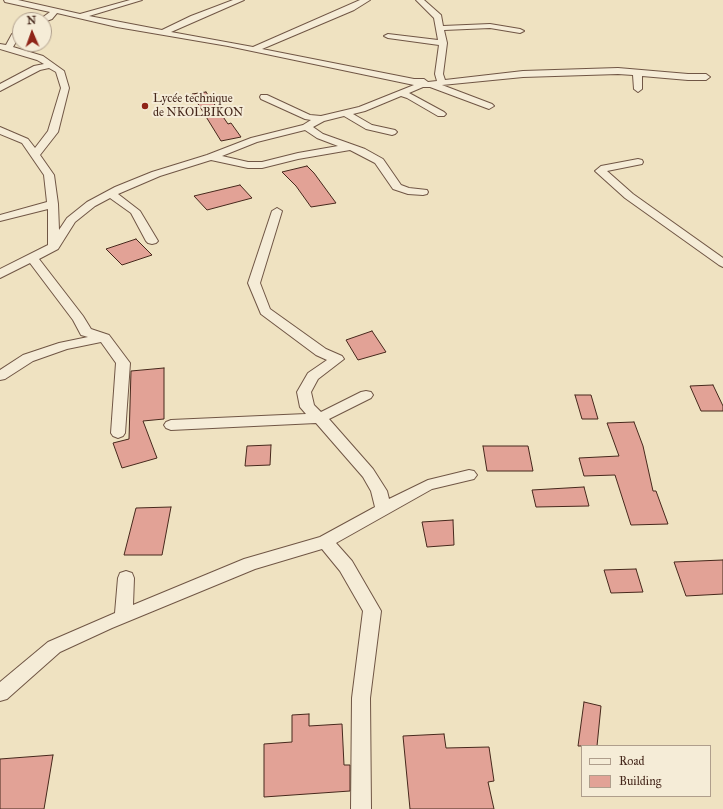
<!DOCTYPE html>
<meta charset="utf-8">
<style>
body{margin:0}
#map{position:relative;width:723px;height:809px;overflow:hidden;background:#efe2c1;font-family:"IM FELL Great Primer",serif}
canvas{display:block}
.legend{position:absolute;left:581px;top:745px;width:130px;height:52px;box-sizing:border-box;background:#f5ecd7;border:1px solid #af9e8c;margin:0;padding:5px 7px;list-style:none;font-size:12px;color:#46281c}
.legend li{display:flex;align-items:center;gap:8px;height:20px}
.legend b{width:20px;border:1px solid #af9e8c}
.north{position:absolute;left:12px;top:12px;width:40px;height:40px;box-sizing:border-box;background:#f5ecd7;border:1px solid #af9e8c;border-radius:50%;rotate:358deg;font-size:11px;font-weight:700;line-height:16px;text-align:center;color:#46281c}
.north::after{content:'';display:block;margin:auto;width:14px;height:18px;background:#8f2418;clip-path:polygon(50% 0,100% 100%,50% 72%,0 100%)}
</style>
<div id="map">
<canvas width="723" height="809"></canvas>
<ul class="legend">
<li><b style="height:5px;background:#f5ecd7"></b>Road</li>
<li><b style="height:11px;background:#e2a296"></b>Building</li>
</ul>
<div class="north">N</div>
</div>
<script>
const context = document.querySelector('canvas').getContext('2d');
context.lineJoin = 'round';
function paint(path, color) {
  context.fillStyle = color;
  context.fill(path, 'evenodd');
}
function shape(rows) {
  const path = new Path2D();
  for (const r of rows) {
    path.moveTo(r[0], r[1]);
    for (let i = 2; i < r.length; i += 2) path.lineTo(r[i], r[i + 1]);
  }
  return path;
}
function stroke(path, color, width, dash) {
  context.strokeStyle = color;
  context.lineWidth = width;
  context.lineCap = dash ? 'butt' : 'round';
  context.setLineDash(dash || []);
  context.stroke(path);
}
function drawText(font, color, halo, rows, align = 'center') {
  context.font = font + ' "IM FELL Great Primer",serif';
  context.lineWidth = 4;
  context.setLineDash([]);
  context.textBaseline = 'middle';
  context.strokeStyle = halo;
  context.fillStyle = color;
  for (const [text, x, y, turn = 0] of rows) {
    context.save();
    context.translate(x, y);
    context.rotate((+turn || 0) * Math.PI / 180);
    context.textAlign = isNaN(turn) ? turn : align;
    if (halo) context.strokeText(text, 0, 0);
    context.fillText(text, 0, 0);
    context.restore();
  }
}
const building = shape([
 [206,92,228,124,231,123,241,137,221,141,192,94,206,92],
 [307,166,314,173,336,203,311,207,296,186,282,172,307,166],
 [240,185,252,198,207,210,194,196,240,185],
 [136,239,152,255,122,265,106,249,136,239],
 [372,331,386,352,358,360,346,340,372,331],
 [164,368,164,419,143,421,157,458,122,468,113,443,129,439,131,371,164,368],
 [713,385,723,406,723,411,701,411,690,386,713,385],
 [575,395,591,395,598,419,582,419,575,395],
 [634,422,643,446,653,491,656,491,668,524,631,525,615,475,584,476,579,458,619,456,607,423,634,422],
 [271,445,270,465,245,466,247,446,271,445],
 [483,446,528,446,533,471,487,471,483,446],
 [584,487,589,506,536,507,532,490,584,487],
 [171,507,162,555,124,555,136,508,171,507],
 [453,520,454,545,427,547,422,522,453,520],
 [723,560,723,594,686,596,674,562,723,560],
 [636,569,643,592,611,593,604,570,636,569],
 [584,702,601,706,597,746,578,746,584,702],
 [309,714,309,726,342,724,344,765,350,765,350,791,264,797,264,744,292,742,292,715,309,714],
 [444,734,446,748,489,747,494,781,488,782,494,809,410,809,403,736,444,734],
 [53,755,44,809,0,809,0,759,53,755]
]);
const street = shape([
 [4,0,18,0,80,14,130,0,142,0,89,16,162,30,191,16,233,0,244,0,171,32,253,47,360,0,370,0,354,10,262,49,414,79,424,79,428,82,437,81,435,74,439,45,388,38,384,36,388,34,438,40,434,18,416,0,424,0,441,15,443,26,490,24,520,29,524,31,520,33,490,28,444,30,447,43,443,74,445,80,523,71,618,68,688,74,706,74,710,77,706,80,688,80,642,76,642,89,638,92,634,89,633,75,618,74,523,77,442,85,492,104,494,106,489,109,430,87,423,87,409,93,444,112,446,114,444,116,438,116,407,98,401,96,365,111,353,114,372,125,395,130,397,132,395,134,392,135,366,129,344,116,324,121,313,127,323,134,365,149,383,159,401,185,409,188,427,190,428,192,427,194,423,195,408,194,393,189,375,163,350,150,298,159,262,168,248,168,211,160,160,176,118,194,140,211,158,241,156,243,152,244,148,243,146,241,131,213,110,198,95,206,75,222,58,249,39,259,83,316,91,329,109,335,130,363,125,433,123,436,118,438,113,436,111,433,116,363,101,342,67,349,33,361,5,379,0,380,0,370,23,355,59,343,88,337,81,335,73,320,30,263,0,278,0,269,48,245,48,209,0,221,0,215,47,202,44,175,22,143,0,134,0,127,28,139,35,148,48,131,61,88,56,72,49,68,40,70,0,91,0,84,34,66,44,64,37,60,0,49,0,44,6,45,12,34,20,29,20,35,13,47,43,56,64,71,69,88,58,132,40,155,54,175,58,204,59,230,67,218,87,202,115,187,152,172,207,155,251,138,303,125,311,120,305,119,261,99,260,97,261,95,267,95,310,115,321,116,359,107,414,85,228,46,117,27,57,13,52,19,44,22,44,20,39,20,50,12,5,2,4,0],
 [305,130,317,138,338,146,298,153,262,162,248,162,222,156,257,142,305,130],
 [638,159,642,160,643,162,642,164,607,171,633,194,723,258,723,267,719,265,625,198,595,171,601,166,638,159],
 [277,208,282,211,260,283,270,309,326,349,342,356,344,359,318,379,311,392,314,405,321,412,361,392,366,391,371,392,373,395,371,398,329,419,373,469,387,491,389,499,428,480,469,470,474,471,477,475,474,479,432,489,336,543,352,561,381,611,370,698,371,809,351,809,352,698,363,611,340,571,322,549,255,569,112,628,60,652,7,699,0,701,0,682,48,642,115,613,118,578,120,573,126,571,132,573,134,578,133,605,244,559,320,537,375,507,371,491,363,477,316,423,171,430,166,428,164,425,166,422,171,420,306,414,300,407,297,392,308,373,327,360,316,355,261,314,248,283,272,211,277,208]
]);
const markers = [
 [145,106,4,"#8f2418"]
];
const farPoinames = [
 ["Lycée technique",153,99],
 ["de NKOLBIKON",153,113]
];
paint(building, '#e2a296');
stroke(building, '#46281c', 1);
stroke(street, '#705645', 2);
paint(street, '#f5ecd7');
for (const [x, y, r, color] of markers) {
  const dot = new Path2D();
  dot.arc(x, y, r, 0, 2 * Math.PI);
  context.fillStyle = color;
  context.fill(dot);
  stroke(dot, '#f5ecd7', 1.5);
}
drawText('12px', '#46281c', '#f5ecd7', farPoinames, 'left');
</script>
